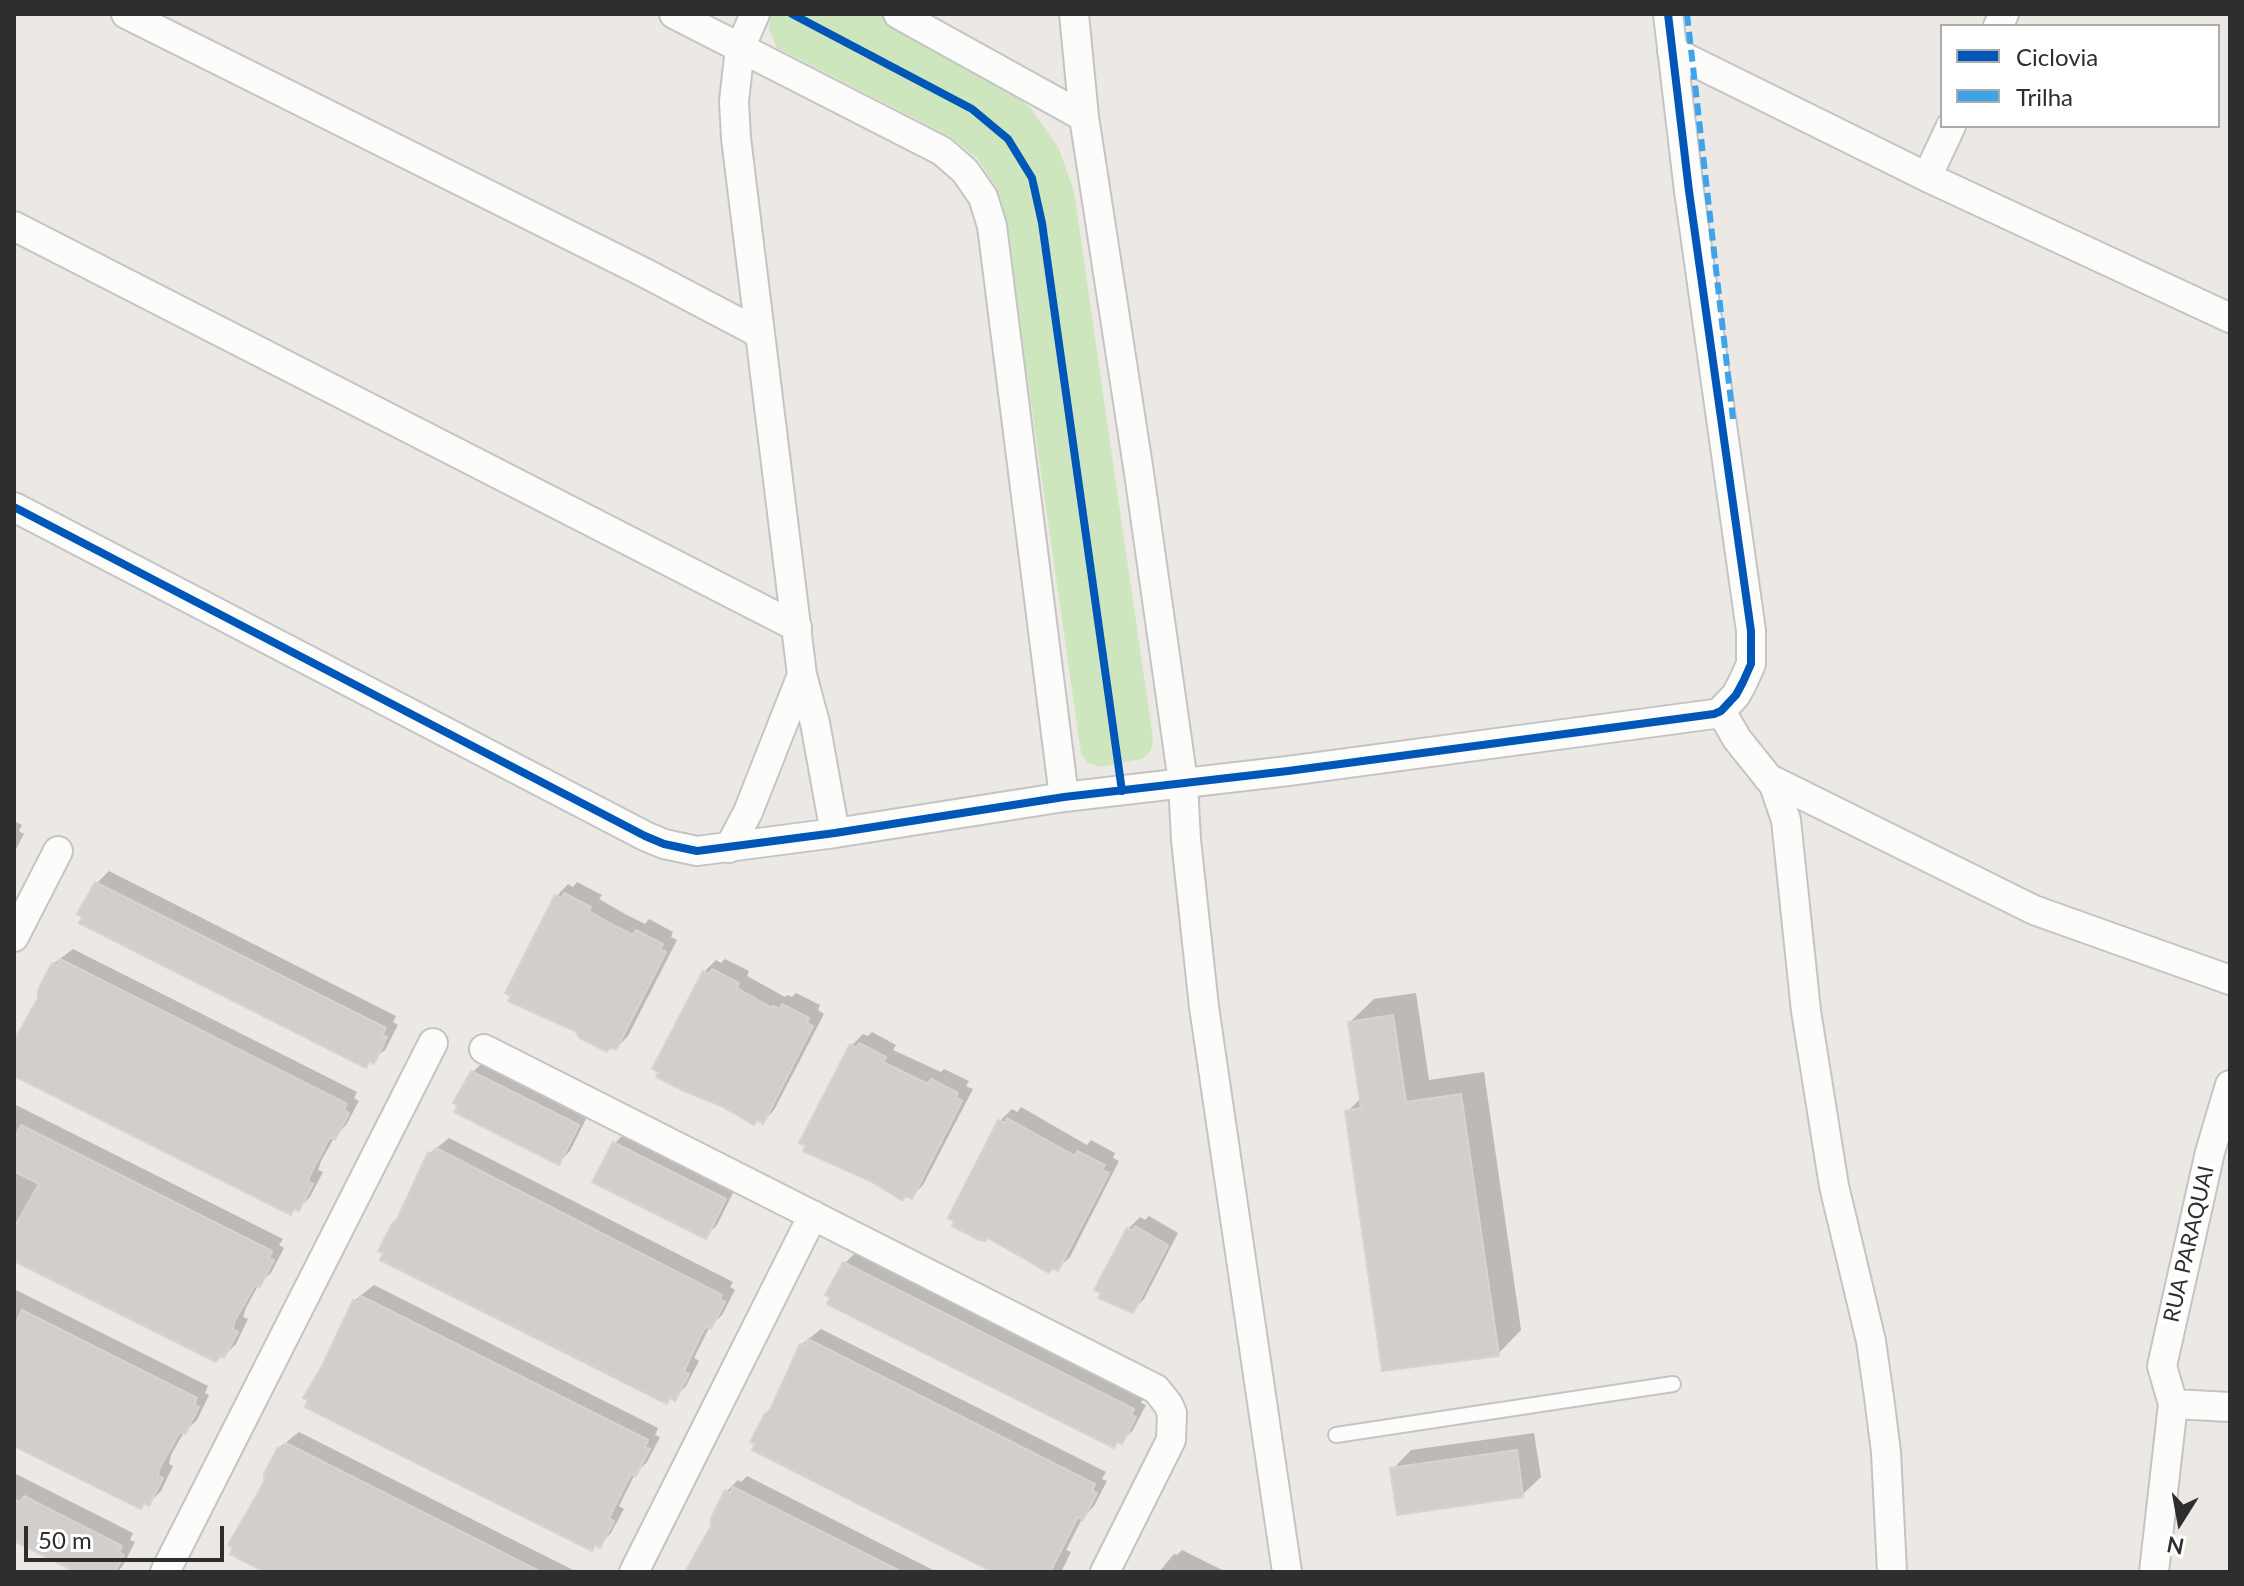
<!DOCTYPE html>
<style>
body{margin:0}
#map{position:relative;width:2244px;height:1586px;overflow:hidden;background:#ece8e4;font-family:Lato,sans-serif}
canvas{display:block}
.frame{position:absolute;inset:0;border:16px solid #2e2e2e;pointer-events:none}
.legend{position:absolute;left:1940px;top:24px;width:280px;height:104px;box-sizing:border-box;background:#fff;border:2px solid #ababab;margin:0;padding:10px 14px;list-style:none;font-size:24px;color:#2e2e2e}
.legend li{display:flex;align-items:center;gap:16px;height:40px}
.legend b{width:40px;border:2px solid #ababab}
.north{position:absolute;left:2140px;top:1482px;width:80px;height:80px;-webkit-text-stroke:6px #fff;paint-order:stroke;rotate:191deg;font-size:22px;font-weight:700;line-height:32px;text-align:center;color:#2e2e2e}
.north::after{content:'';display:block;margin:auto;width:28px;height:36px;background:#2e2e2e;clip-path:polygon(50% 0,100% 100%,50% 72%,0 100%)}
.scale{position:absolute;left:24px;top:1526px;width:200px;height:36px;box-sizing:border-box;border:4px solid #2e2e2e;border-top:0;padding-left:10px;font-size:24px;line-height:28px;white-space:nowrap;color:#2e2e2e;-webkit-text-stroke:6px #fff;paint-order:stroke}
</style>
<div id="map">
<canvas width="2244" height="1586"></canvas>
<div class="frame"></div>
<ul class="legend">
<li><b style="height:10px;background:#0057b8"></b>Ciclovia</li>
<li><b style="height:10px;background:#3ea3eb"></b>Trilha</li>
</ul>
<div class="north">N</div>
<div class="scale">50 m</div>
</div>
<script>
const context = document.querySelector('canvas').getContext('2d');
context.lineJoin = 'round';
function paint(path, color) {
  context.fillStyle = color;
  context.fill(path, 'evenodd');
}
function shape(rows) {
  const path = new Path2D();
  for (const r of rows) {
    path.moveTo(r[0], r[1]);
    for (let i = 2; i < r.length; i += 2) path.lineTo(r[i], r[i + 1]);
  }
  return path;
}
function stroke(path, color, width, dash) {
  context.strokeStyle = color;
  context.lineWidth = width;
  context.lineCap = dash ? 'butt' : 'round';
  context.setLineDash(dash || []);
  context.stroke(path);
}
function drawText(font, color, halo, rows, align = 'center') {
  context.font = font + ' Lato,sans-serif';
  context.lineWidth = 7;
  context.setLineDash([]);
  context.textBaseline = 'middle';
  context.strokeStyle = halo;
  context.fillStyle = color;
  for (const [text, x, y, turn = 0] of rows) {
    context.save();
    context.translate(x, y);
    context.rotate((+turn || 0) * Math.PI / 180);
    context.textAlign = isNaN(turn) ? turn : align;
    if (halo) context.strokeText(text, 0, 0);
    context.fillText(text, 0, 0);
    context.restore();
  }
}
const green = shape([
 [770,14,878,14,1000,79,1033,111,1059,149,1074,192,1153,739,1151,751,1142,759,1100,767,1088,763,1081,753,1005,221,996,188,977,158,949,136,777,48,769,30]
]);
const shadow = shape([
 [14,821,22,825,19,831,24,834,14,853],
 [109,871,396,1016,393,1022,398,1025,385,1050,365,1065,79,913,97,883],
 [577,882,602,895,599,899,625,914,645,924,649,919,673,932,671,937,677,940,628,1036,616,1048,557,896,568,884,573,887],
 [73,949,357,1092,354,1098,359,1101,346,1125,334,1138,321,1161,318,1170,323,1172,310,1197,298,1209,14,1073,14,1045,40,999,53,964],
 [725,959,749,971,747,976,785,997,787,995,792,997,796,993,820,1005,818,1010,824,1014,774,1110,763,1121,704,972,716,960,721,963],
 [1416,993,1429,1080,1484,1072,1521,1330,1498,1354,1348,1111,1361,1098,1350,1022,1374,999],
 [872,1032,896,1045,893,1050,941,1072,944,1069,969,1081,966,1086,973,1089,923,1185,911,1197,851,1046,863,1034,868,1036],
 [485,1060,589,1113,570,1151,558,1163,473,1072],
 [14,1104,283,1239,279,1245,284,1248,271,1273,259,1284,246,1308,243,1317,248,1319,236,1344,224,1356,14,1258],
 [1021,1107,1087,1145,1091,1140,1115,1153,1113,1158,1119,1161,1070,1257,1058,1268,1000,1121,1012,1109,1017,1112],
 [626,1132,736,1187,717,1225,705,1237,614,1144],
 [449,1138,733,1282,730,1287,735,1290,722,1315,710,1326,694,1358,699,1361,686,1386,674,1398,672,1397,666,1402,400,1218,429,1154],
 [1149,1216,1178,1233,1144,1299,1132,1311,1128,1229,1140,1217,1145,1220],
 [857,1251,1144,1396,1141,1403,1146,1405,1133,1430,1121,1442,845,1263],
 [374,1285,658,1428,655,1435,660,1437,647,1462,635,1474,619,1506,624,1509,611,1533,599,1545,597,1544,591,1549,324,1367,354,1301],
 [14,1289,208,1386,205,1393,209,1395,197,1420,184,1432,171,1455,169,1464,173,1466,161,1491,149,1503,146,1502,141,1507,14,1443],
 [821,1329,1106,1472,1102,1479,1107,1481,1094,1506,1082,1519,1066,1550,1071,1552,1061,1572,997,1572,772,1409,801,1345],
 [299,1432,577,1572,269,1572,266,1482,279,1448],
 [1534,1433,1541,1477,1522,1495,1393,1469,1411,1450],
 [14,1473,133,1533,130,1540,135,1542,122,1567,117,1572,80,1572,14,1539],
 [747,1476,937,1572,687,1572,713,1526,726,1492,738,1480,741,1482],
 [1182,1550,1226,1572,1159,1572,1174,1554,1177,1555]
]);
const building = shape([
 [95,882,386,1028,382,1035,387,1037,374,1064,369,1061,366,1068,79,923,82,917,77,914,95,882],
 [564,893,591,907,589,911,613,925,633,935,636,930,663,944,660,949,666,952,616,1050,610,1047,607,1052,580,1038,575,1031,508,1001,511,996,505,993,555,895,562,898,564,893],
 [60,959,347,1104,344,1110,349,1113,335,1140,330,1137,310,1175,308,1182,313,1184,299,1211,294,1209,291,1215,14,1076,14,1041,38,998,38,990,52,963,57,966,60,959],
 [712,969,739,983,737,988,772,1008,773,1006,780,1009,782,1004,809,1018,807,1023,813,1026,763,1124,757,1120,754,1125,721,1106,684,1091,656,1077,659,1072,652,1069,703,971,709,974,712,969],
 [1393,1015,1406,1102,1461,1094,1499,1356,1382,1371,1345,1111,1361,1108,1348,1022,1393,1015],
 [859,1043,886,1057,883,1062,928,1084,931,1079,958,1093,956,1098,962,1101,912,1199,905,1196,903,1201,870,1181,803,1151,806,1146,799,1143,850,1044,856,1048,859,1043],
 [471,1071,579,1125,559,1165,454,1112,458,1106,453,1103,471,1071],
 [1007,1118,1075,1156,1077,1151,1105,1165,1102,1170,1109,1173,1058,1271,1052,1268,1049,1273,988,1238,986,1241,979,1240,952,1226,954,1221,948,1218,998,1120,1005,1123,1007,1118],
 [21,1125,272,1251,269,1258,274,1260,260,1287,255,1285,234,1322,233,1329,238,1332,224,1358,220,1356,216,1362,14,1261,14,1228,39,1184,14,1171,14,1140,21,1125],
 [613,1142,726,1199,706,1239,592,1182,613,1142],
 [436,1148,722,1295,720,1300,725,1302,711,1329,706,1327,702,1333,684,1371,689,1374,675,1401,670,1398,667,1404,380,1260,383,1253,378,1251,392,1224,397,1219,428,1152,433,1155,436,1148],
 [1135,1226,1168,1245,1133,1313,1098,1298,1101,1293,1094,1290,1127,1228,1133,1231,1135,1226],
 [843,1262,1134,1409,1131,1415,1136,1417,1122,1444,1117,1442,1114,1448,827,1304,830,1297,825,1295,843,1262],
 [361,1296,648,1440,645,1447,650,1449,636,1476,631,1474,609,1518,614,1521,600,1548,595,1545,592,1551,305,1407,308,1400,303,1398,322,1366,353,1300,358,1302,361,1296],
 [22,1310,197,1398,194,1405,199,1407,185,1434,180,1432,159,1469,158,1476,163,1478,149,1506,144,1503,141,1509,14,1446,14,1328,22,1310],
 [808,1339,1095,1484,1092,1491,1097,1493,1083,1520,1078,1517,1050,1572,993,1572,752,1450,755,1444,750,1442,764,1415,770,1410,800,1344,805,1346,808,1339],
 [286,1443,482,1542,541,1572,265,1572,230,1554,233,1548,228,1545,264,1482,264,1474,278,1447,283,1449,286,1443],
 [1517,1450,1523,1497,1397,1515,1390,1468,1517,1450],
 [733,1487,759,1500,902,1572,685,1572,711,1526,711,1518,725,1490,730,1493,733,1487],
 [24,1496,122,1546,119,1552,124,1555,115,1572,76,1572,14,1541,14,1499,20,1502,24,1496]
]);
const lane = shape([
 [1336,1435,1673,1384]
]);
const street = shape([
 [126,14,645,273,759,333],
 [674,14,942,151,965,171,983,197,992,226,1064,797],
 [755,14,740,48,734,101,736,138,802,675,815,723,835,833],
 [898,14,1084,117,1139,473,1183,782,1186,840,1204,1007,1287,1572],
 [1074,14,1084,117],
 [1998,26,2004,14],
 [1672,51,1927,177,2230,318],
 [1927,177,1951,126],
 [14,226,797,627],
 [14,507,645,836,664,844,697,851,835,833,1064,797,1288,771,1714,714,1721,711,1736,695,1743,682,1751,664,1751,631,1689,191,1668,14],
 [1721,711,1737,739,1774,785,1786,820,1806,1011,1834,1186,1871,1341,1879,1397,1886,1452,1892,1572],
 [1768,778,2034,910,2230,980],
 [729,848,748,812,802,675],
 [14,937,58,851],
 [484,1049,1156,1389,1168,1404,1172,1413,1171,1440,1105,1572],
 [2173,1404,2162,1366,2210,1152,2230,1085],
 [165,1572,433,1043],
 [634,1572,813,1215],
 [2154,1572,2173,1404,2230,1407]
]);
const quiet = shape([
 [1687,14,1733,419]
]);
const cycleway = shape([
 [792,14,972,109,1008,139,1032,178,1042,223,1122,791],
 [14,507,645,836,664,844,697,851,835,833,1064,797,1288,771,1714,714,1721,711,1736,695,1743,682,1751,664,1751,631,1689,191,1668,14]
]);
const streetNames = [
 ["RUA PARAQUAI",2189,1244,-77]
];
paint(green, '#cee6be');
paint(shadow, '#0003');
paint(building, '#d1cecb');
stroke(building, '#d7d4d0', 2);
stroke(lane, '#c5c4c5', 18);
stroke(street, '#c5c4c5', 32);
stroke(lane, '#fcfcfb', 14);
stroke(street, '#fcfcfb', 28);
stroke(quiet, '#3ea3eb', 6, [12, 6]);
stroke(cycleway, '#0057b8', 8);
drawText('22px', '#2e2e2e', '#fff', streetNames);
</script>
